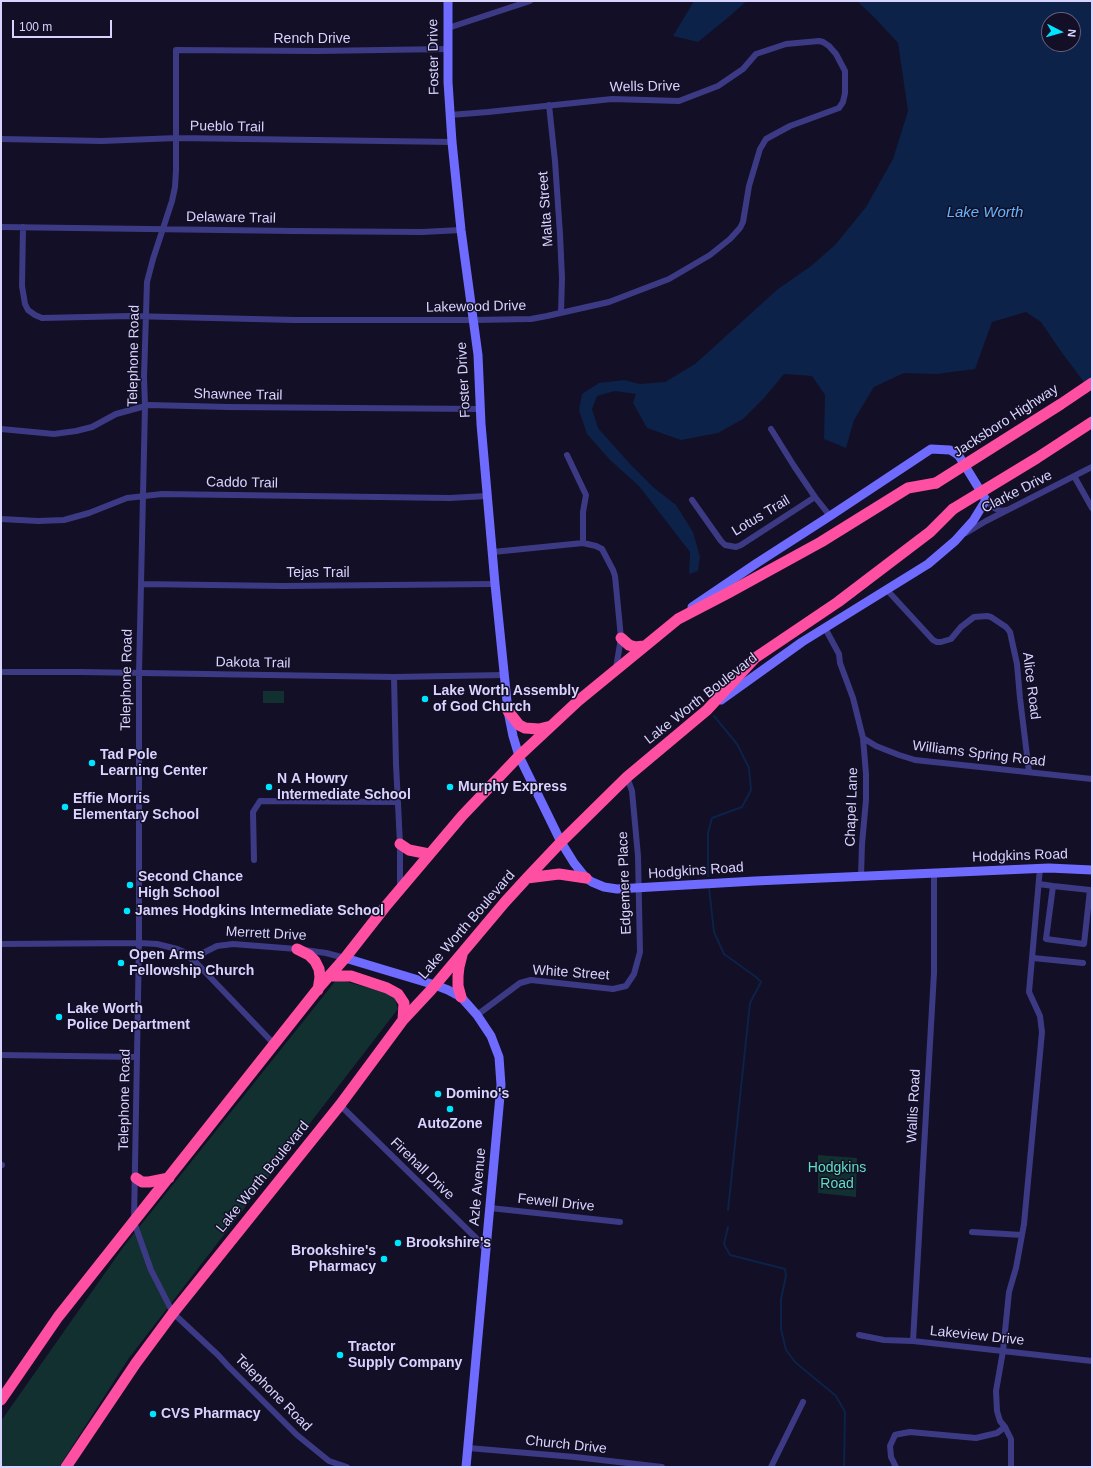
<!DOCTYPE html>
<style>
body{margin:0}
#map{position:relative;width:1093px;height:1468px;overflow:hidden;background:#130f26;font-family:Arial,sans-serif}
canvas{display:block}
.frame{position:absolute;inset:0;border:2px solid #d9d4ff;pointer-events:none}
.north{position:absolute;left:1041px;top:12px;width:40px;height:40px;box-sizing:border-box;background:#130f26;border:1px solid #625e7d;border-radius:50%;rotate:96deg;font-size:11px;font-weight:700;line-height:16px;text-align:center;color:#d9d4ff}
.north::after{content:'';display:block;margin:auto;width:14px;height:18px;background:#00e5ff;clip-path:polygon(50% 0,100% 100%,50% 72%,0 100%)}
.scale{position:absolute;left:12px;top:20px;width:100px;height:18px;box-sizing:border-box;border:2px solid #d9d4ff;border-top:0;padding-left:5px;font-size:12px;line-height:14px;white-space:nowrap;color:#d9d4ff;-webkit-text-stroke:3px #130f26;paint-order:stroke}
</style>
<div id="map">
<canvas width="1093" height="1468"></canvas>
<div class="frame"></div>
<div class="north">N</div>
<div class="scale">100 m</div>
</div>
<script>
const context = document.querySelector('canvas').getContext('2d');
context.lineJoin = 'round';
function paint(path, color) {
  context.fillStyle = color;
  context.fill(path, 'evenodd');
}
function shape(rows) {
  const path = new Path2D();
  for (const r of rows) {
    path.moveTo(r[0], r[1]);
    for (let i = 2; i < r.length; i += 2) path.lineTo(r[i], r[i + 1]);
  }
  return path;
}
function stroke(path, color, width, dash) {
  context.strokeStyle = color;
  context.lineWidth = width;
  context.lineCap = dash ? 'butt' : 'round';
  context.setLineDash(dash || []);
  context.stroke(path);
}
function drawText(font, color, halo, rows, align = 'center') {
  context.font = font + ' Arial,sans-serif';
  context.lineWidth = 3;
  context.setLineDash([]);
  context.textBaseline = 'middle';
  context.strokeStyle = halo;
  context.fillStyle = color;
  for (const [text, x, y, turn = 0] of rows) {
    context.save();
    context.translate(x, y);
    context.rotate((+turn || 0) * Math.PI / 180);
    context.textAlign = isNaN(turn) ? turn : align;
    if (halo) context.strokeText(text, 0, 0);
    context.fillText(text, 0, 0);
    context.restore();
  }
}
const green = shape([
 [263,691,284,691,284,703,263,703],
 [337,979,394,995,398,1009,129,1358,59,1467,1,1467,1,1421,124,1246],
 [818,1155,857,1158,856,1197,818,1193]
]);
const water = shape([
 [694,1,747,1,725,20,698,42,673,36],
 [857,1,1092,1,1092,389,1086,385,1060,350,1041,322,1026,312,992,322,975,369,937,374,904,373,874,387,854,420,846,448,824,439,825,395,812,376,784,374,765,397,743,419,718,433,681,440,647,428,633,403,636,394,615,391,597,396,592,409,598,428,631,465,653,487,676,505,693,532,700,557,698,571,689,574,690,552,639,486,610,460,587,434,579,410,582,394,599,383,624,380,640,384,665,382,695,364,778,289,811,266,835,245,866,207,893,159,908,111,898,43,875,18],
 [1049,20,1073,20,1073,44,1049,44]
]);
const stream = shape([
 [708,876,708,833,712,818,742,807,751,790,749,768,737,744,714,716],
 [709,888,714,932,724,954,756,977,761,982,750,1003,728,1210],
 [728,1227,724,1244,730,1255,785,1269,786,1276,781,1299,781,1329,786,1350,795,1362,836,1396,845,1412,844,1467]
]);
const street = shape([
 [448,28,530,1],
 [549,105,555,161,560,234,562,278,561,313],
 [1,139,102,141,177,138,452,142],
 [1,227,294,231,422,232,461,230],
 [23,227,22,286,25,304,28,310,35,315,42,318,130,316,294,320,474,320,531,319,547,316,609,302,669,279,710,255,730,239,740,228,743,222,749,186,760,149,766,139,790,126,839,108,843,102,845,93,845,71,836,54,829,46,823,42,819,41,786,44,756,54,743,69,718,86,679,101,612,99,488,112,450,115],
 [1,429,54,434,76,431,92,427,116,414,149,405,228,407,480,409],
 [771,429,794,466,815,497,830,516],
 [567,455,586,495,583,512,583,543],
 [1074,476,1092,508],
 [692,500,721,541,725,545,736,547,741,545,815,497],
 [986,500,994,508,1001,511,1006,510],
 [1,519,38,521,64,520,89,513,127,498,162,494,450,498,487,496],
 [966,533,986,521,1092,467],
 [493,552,583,543,596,546,602,549,613,570,615,576,621,638,616,668],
 [141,584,283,586,495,584],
 [887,590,933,640,937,642,941,642,951,639,961,627,974,617,987,616,991,617,1006,627,1010,632,1017,664,1020,698,1029,772],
 [825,628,839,654,840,663,853,698,863,738,876,746,899,755,915,760,1092,779],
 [1,672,80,672,394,677,504,675],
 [394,677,396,764,400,844,400,887],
 [254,860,253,812,260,801,398,802],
 [861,876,862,844,866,800,866,774,863,738],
 [1039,884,1053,886,1090,890,1084,944,1046,939,1053,886],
 [1,944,139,943,157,944,177,949,187,953,275,1045],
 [1033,958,1083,963],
 [191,959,217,946,233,944,297,949,326,953,345,958],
 [477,1015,520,983,531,980,613,989,626,986,634,974,640,952,638,856,632,791,627,777],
 [1,1055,137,1057],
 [340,1105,479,1241,486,1251],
 [1,1165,2,1165],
 [490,1208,620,1222],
 [972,1232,1022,1235],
 [859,1335,884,1340,913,1341,1092,1361],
 [913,1341,934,973,934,873],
 [468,1448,575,1457,662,1467],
 [347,1467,329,1461,297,1435,229,1367,218,1355,173,1313,151,1270,134,1222,139,943,139,673,145,406,144,377,147,282,153,259,172,201,175,187,176,170,176,50,316,51,448,49],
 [771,1467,803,1402],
 [896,1467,891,1457,890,1446,895,1435,899,1434,910,1432,976,1438,997,1433,1005,1427],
 [1011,1467,1011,1439,1005,1427,1000,1421,997,1411,996,1391,1003,1351,1009,1292,1016,1268,1024,1224,1042,1032,1040,1016,1029,992,1040,868]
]);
const secondary = shape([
 [448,1,448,82,452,142,461,230,478,355,481,424,495,584,508,711,513,736,519,756,561,842,574,863,586,878,592,882,604,887,617,889,755,881,1049,868,1092,870],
 [692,607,757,563,830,516,931,449,950,450,955,453,959,456,986,500,973,521,955,541,928,564,802,642,721,700],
 [345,958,435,985,448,990,461,997,477,1015,491,1036,499,1057,501,1085,466,1467]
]);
const highway = shape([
 [621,638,629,645,635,647,644,646],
 [508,711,519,725,525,728,539,729,551,726],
 [400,844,409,850,429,854],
 [527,878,559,874,586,878],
 [297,949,309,955,315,961,319,969,320,977,318,990],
 [330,976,351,976,387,988,398,994,404,1003,403,1020],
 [461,997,458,986,458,976,459,967,462,955],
 [136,1178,142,1182,149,1182,169,1178],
 [1,1400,58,1317,321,985,345,958,385,907,462,816,519,756,578,701,678,619,728,593,821,542,908,488,936,483],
 [66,1467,136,1363,173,1313,340,1105,403,1020,431,990,505,902,527,878,561,842,627,777,707,710,755,658,838,602,930,532,953,509]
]);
const highwayBridge = shape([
 [936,483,1061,404,1092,383],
 [953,509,1037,458,1092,422]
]);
const markers = [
 [425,699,4,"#00e5ff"],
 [92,763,4,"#00e5ff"],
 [269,787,4,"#00e5ff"],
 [450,787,4,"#00e5ff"],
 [65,807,4,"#00e5ff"],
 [130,885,4,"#00e5ff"],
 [127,911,4,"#00e5ff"],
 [121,963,4,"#00e5ff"],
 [59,1017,4,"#00e5ff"],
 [438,1094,4,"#00e5ff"],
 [450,1109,4,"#00e5ff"],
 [398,1243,4,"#00e5ff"],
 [384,1259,4,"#00e5ff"],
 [340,1355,4,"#00e5ff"],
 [153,1414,4,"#00e5ff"]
];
const streetNames = [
 ["Rench Drive",312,39],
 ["Foster Drive",434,57,-91],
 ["Wells Drive",645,87,-1],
 ["Pueblo Trail",227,127,1],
 ["Malta Street",546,209,-94],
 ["Delaware Trail",231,218,1],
 ["Lakewood Drive",476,307,-1],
 ["Telephone Road",134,356,-89],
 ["Foster Drive",464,380,-93],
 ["Shawnee Trail",238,395,1],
 ["Jacksboro Highway",1006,421,-33],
 ["Caddo Trail",242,483,1],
 ["Clarke Drive",1017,492,-27],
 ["Lotus Trail",761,516,-31],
 ["Tejas Trail",318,573],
 ["Dakota Trail",253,663,1],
 ["Telephone Road",127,680,-89],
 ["Alice Road",1031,686,83],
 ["Lake Worth Boulevard",701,699,-38],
 ["Williams Spring Road",979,754,7],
 ["Chapel Lane",852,807,-88],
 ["Hodgkins Road",1020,856,-2],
 ["Hodgkins Road",696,871,-4],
 ["Edgemere Place",625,883,-92],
 ["Lake Worth Boulevard",467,925,-49],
 ["Merrett Drive",266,934,3],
 ["White Street",571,973,4],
 ["Telephone Road",125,1100,-89],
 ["Wallis Road",914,1106,-87],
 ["Firehall Drive",422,1169,44],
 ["Lake Worth Boulevard",263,1177,-51],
 ["Azle Avenue",478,1187,-85],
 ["Fewell Drive",556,1203,6],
 ["Lakeview Drive",977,1336,6],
 ["Telephone Road",273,1393,45],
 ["Church Drive",566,1445,6]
];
const poiNames = [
 ["Lake Worth Assembly",433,691],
 ["of God Church",433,707],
 ["Tad Pole",100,755],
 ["Learning Center",100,771],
 ["N A Howry",277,779],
 ["Intermediate School",277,795],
 ["Murphy Express",458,787],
 ["Effie Morris",73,799],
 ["Elementary School",73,815],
 ["Second Chance",138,877],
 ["High School",138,893],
 ["James Hodgkins Intermediate School",135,911],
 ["Open Arms",129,955],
 ["Fellowship Church",129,971],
 ["Lake Worth",67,1009],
 ["Police Department",67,1025],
 ["Domino's",446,1094],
 ["AutoZone",450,1124,"center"],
 ["Brookshire's",406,1243],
 ["Brookshire's",376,1251,"right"],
 ["Pharmacy",376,1267,"right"],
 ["Tractor",348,1347],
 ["Supply Company",348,1363],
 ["CVS Pharmacy",161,1414]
];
const parkNames = [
 ["Hodgkins",837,1168],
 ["Road",837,1184]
];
const waterNames = [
 ["Lake Worth",985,213]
];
paint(green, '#12302f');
paint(water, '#0c2248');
stroke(stream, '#0c2248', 2);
stroke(street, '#3d3a85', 6);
stroke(secondary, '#6f6bff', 9);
stroke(highway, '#ff4fa3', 11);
stroke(highwayBridge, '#ff4fa3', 11);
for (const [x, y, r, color] of markers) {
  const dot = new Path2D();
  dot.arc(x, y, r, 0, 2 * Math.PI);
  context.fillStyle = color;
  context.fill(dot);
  stroke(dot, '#130f26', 1.5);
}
drawText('14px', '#d9d4ff', '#130f26', streetNames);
drawText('bold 14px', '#d9d4ff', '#130f26', poiNames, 'left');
drawText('14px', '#5fe0c0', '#130f26', parkNames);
drawText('italic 15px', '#62b6ff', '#130f26', waterNames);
</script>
